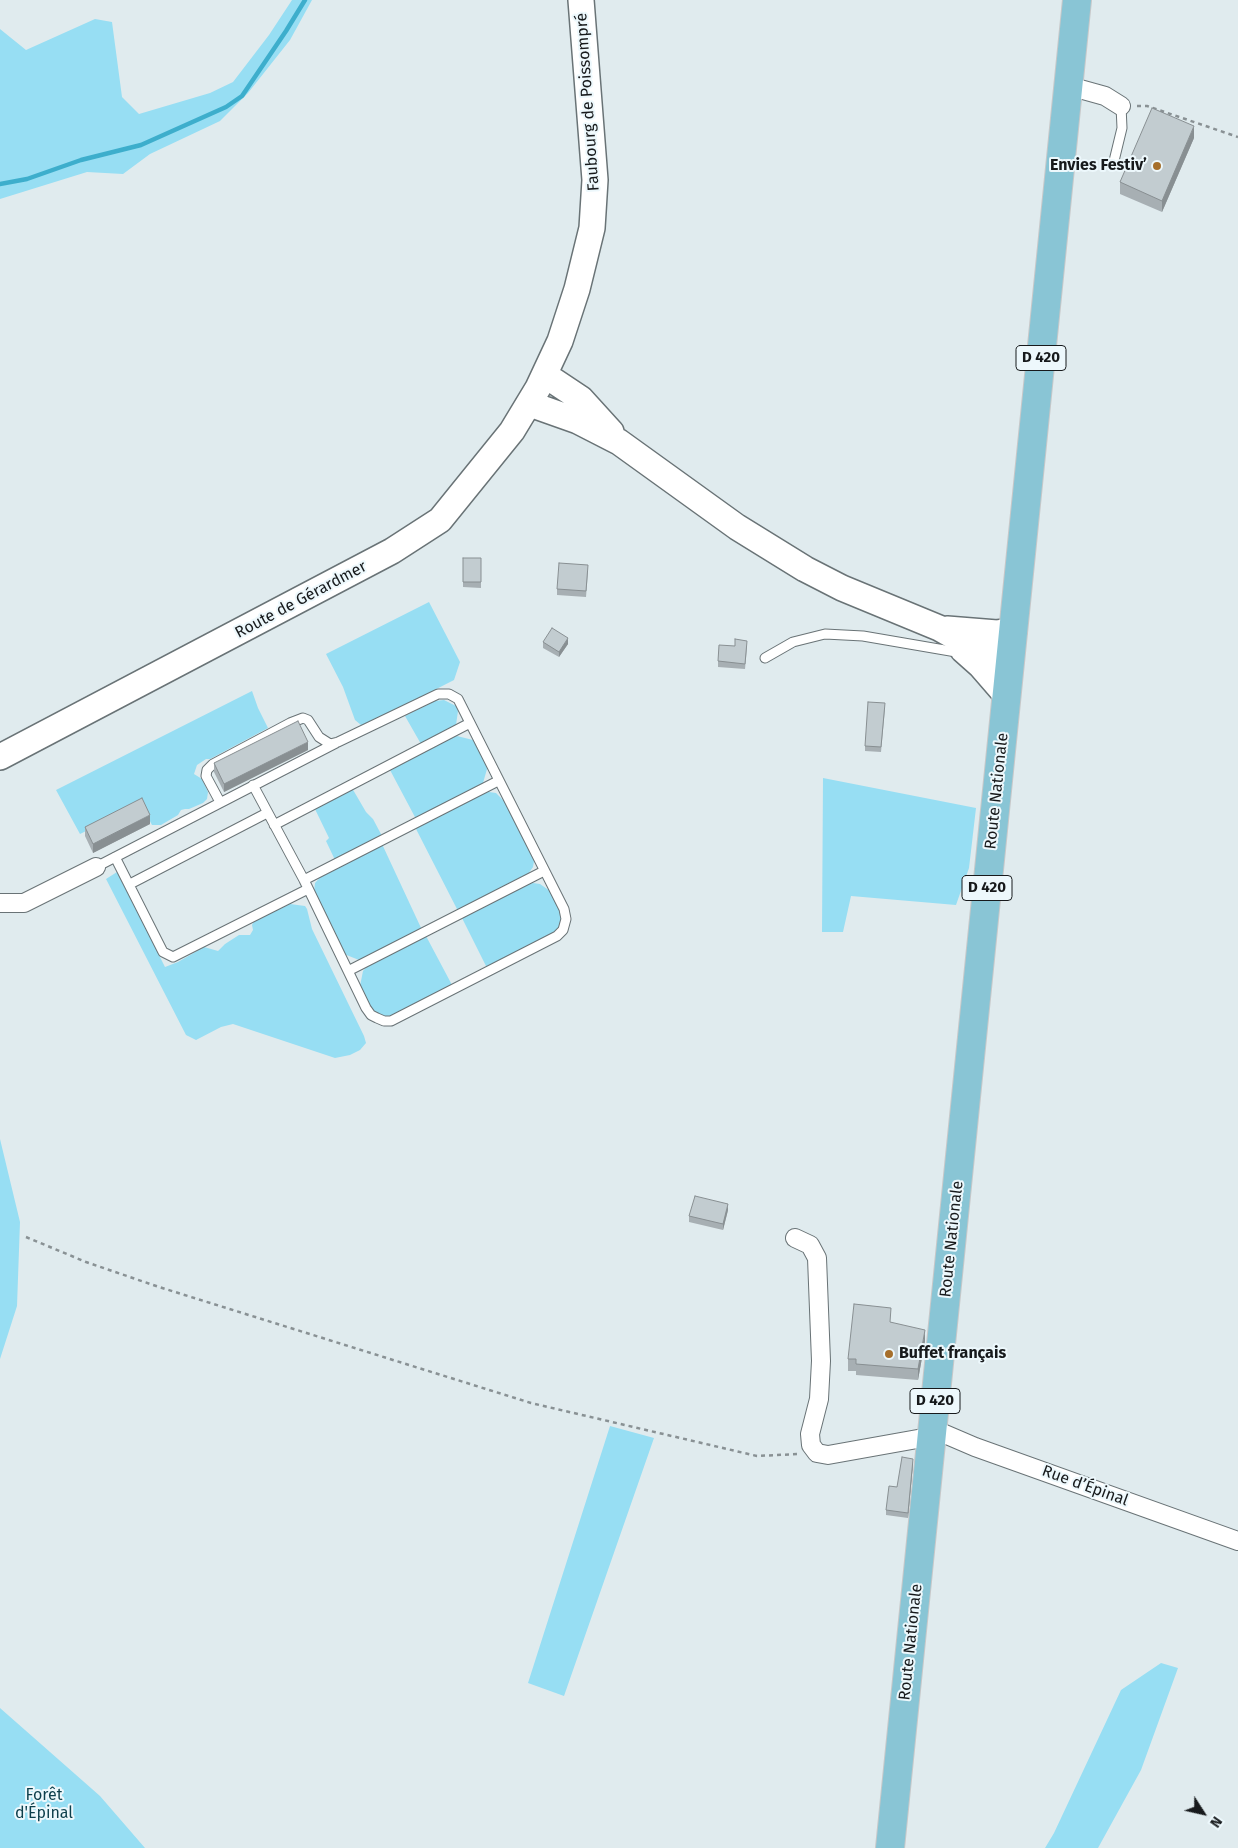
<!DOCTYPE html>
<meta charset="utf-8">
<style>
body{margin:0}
#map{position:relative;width:1238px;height:1848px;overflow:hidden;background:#e0ebee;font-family:"Fira Sans",sans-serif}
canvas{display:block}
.north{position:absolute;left:1178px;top:1788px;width:50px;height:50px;-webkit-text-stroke:4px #edf8fc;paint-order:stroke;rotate:125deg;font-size:14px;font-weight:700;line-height:20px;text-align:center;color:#171a1c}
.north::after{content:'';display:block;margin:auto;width:18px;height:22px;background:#171a1c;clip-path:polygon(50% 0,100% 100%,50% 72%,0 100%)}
</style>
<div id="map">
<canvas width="1238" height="1848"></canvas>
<div class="north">N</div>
</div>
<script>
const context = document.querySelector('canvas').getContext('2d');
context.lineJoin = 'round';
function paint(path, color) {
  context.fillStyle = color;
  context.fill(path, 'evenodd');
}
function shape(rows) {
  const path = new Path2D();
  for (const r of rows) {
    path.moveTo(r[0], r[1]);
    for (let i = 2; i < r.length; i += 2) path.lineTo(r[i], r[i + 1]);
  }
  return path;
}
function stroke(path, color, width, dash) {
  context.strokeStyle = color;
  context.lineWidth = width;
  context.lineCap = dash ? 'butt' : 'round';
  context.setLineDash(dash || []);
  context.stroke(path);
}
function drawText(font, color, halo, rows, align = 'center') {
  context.font = font + ' "Fira Sans",sans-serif';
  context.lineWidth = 4;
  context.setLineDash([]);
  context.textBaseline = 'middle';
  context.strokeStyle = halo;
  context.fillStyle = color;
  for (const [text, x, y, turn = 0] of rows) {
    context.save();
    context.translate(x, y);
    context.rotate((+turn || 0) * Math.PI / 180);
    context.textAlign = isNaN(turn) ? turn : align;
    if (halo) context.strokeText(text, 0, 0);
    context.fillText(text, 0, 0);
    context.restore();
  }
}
const green = shape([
 [292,0,312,0,290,40,248,93,220,121,150,154,123,174,87,172,0,199,0,29,26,50,95,19,112,22,122,97,139,114,210,93,233,82,269,35],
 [429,602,460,662,454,680,366,725,361,725,355,720,343,687,326,654],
 [252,691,258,708,268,728,210,759,206,759,197,765,194,774,202,779,208,792,207,799,203,803,189,809,185,809,181,810,178,815,161,825,152,825,141,804,80,834,56,790],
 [444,700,456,706,458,711,456,725,421,744,405,716,435,701],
 [457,736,473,740,486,763,487,769,483,783,478,787,416,819,390,770,451,738],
 [823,778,976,808,969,868,956,905,851,896,843,932,822,932],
 [352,788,366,812,373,819,382,836,335,860,326,841,329,838,314,807],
 [489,792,496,793,504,801,532,854,534,861,533,867,526,877,458,911,415,827,482,793],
 [382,844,422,930,365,959,359,960,344,954,314,892,315,883,325,872],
 [117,872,165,967,178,962,204,947,218,951,225,944,239,935,250,935,253,930,252,925,254,921,290,904,305,906,307,909,312,929,364,1036,366,1043,360,1050,350,1055,335,1058,233,1024,221,1027,196,1040,186,1035,106,879],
 [533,883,540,884,550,891,562,914,559,929,555,934,487,968,462,918,526,885],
 [426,936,452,985,392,1017,385,1017,376,1013,371,1009,360,986,363,971,368,965],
 [0,1139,20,1222,17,1306,0,1359],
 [610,1426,654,1438,564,1696,528,1683],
 [1161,1663,1178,1668,1141,1770,1098,1848,1045,1848,1054,1833,1121,1690],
 [0,1708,100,1796,145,1848,0,1848]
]);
const stream = shape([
 [0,184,27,179,81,160,141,145,226,107,242,96,286,31,305,0]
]);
const path = shape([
 [1137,106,1147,106,1238,137],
 [26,1237,86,1262,159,1287,531,1403,757,1456,799,1454]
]);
const lane = shape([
 [1113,165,1122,128,1121,106],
 [765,658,793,642,825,634,863,636,962,653],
 [220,802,206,776,207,770,213,764,290,723,303,718,308,720,319,737,330,744,338,742,438,694,449,694,458,699,564,909,566,919,563,930,557,936,391,1021,384,1021,377,1018,371,1015,366,1008,304,880,253,785],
 [274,825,470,723],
 [115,857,163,952,173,957,308,889],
 [96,867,336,743],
 [304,880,498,781],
 [130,884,267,813],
 [348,971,544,871]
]);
const street = shape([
 [1069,86,1105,96,1121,106],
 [0,903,24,903,96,867],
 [795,1238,810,1245,817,1258,821,1361,819,1399,810,1434,811,1445,817,1453,828,1455,923,1438,932,1433,940,1432,975,1447,1238,1541]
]);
const secondary = shape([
 [545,375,581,399,611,432],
 [530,404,578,421,619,442,737,527,805,569,842,588,939,628,990,657,1011,657],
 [947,629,997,633,1014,630],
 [963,650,981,666,1007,696],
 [0,757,392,551,440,520,512,431,538,388,560,341,577,289,592,228,595,180,581,0]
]);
const primary = shape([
 [890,1848,1077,0]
]);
const wall = shape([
 [1194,138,1162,212,1120,194,1120,182],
 [463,558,481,558,481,588,463,587],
 [588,571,586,597,557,595,557,589],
 [543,642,568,644,559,657,543,648],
 [747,647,745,669,718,667,718,661],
 [885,708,881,752,865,751,865,746],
 [308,750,224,792,214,772,214,763],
 [150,824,93,853,85,836,85,827],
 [728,1210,723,1230,689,1222,689,1216],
 [891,1322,925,1341,918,1380,856,1375,856,1371,848,1371,848,1359],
 [913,1464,908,1518,886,1515,886,1510,897,1487]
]);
const shadedWall = shape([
 [1194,126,1194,138,1162,212,1162,201],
 [568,638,568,644,559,657,559,652],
 [308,742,308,750,224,792,224,784],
 [150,815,150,824,93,853,93,844],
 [728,1204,728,1210,723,1230,723,1224],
 [925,1330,925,1341,918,1380,918,1369],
 [913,1459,913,1464,908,1518,908,1513]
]);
const building = shape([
 [1152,108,1194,126,1162,201,1120,182,1152,108],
 [463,558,481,558,481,582,463,582,463,558],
 [559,563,588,565,586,591,557,589,559,563],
 [552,628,568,638,559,652,543,642,552,628],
 [735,639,747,641,745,664,718,661,719,645,735,646,735,639],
 [868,702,885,703,881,747,865,746,868,702],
 [298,721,308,742,224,784,214,763,298,721],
 [142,798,150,815,93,844,85,827,142,798],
 [695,1196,728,1204,723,1224,689,1216,695,1196],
 [854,1304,891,1308,890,1322,925,1330,918,1369,856,1364,856,1359,848,1359,854,1304],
 [902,1457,913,1459,908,1513,886,1510,889,1486,897,1487,902,1457]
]);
const markers = [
 [1157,166,5,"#a66f2b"],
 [889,1354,5,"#a66f2b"]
];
const shields = [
 [1041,358,50],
 [987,888,50],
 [935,1401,50]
];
const shieldNames = [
 ["D 420",1041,358],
 ["D 420",987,888],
 ["D 420",935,1401]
];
const streetNames = [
 ["Faubourg de Poissompré",588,102,-94],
 ["Route de Gérardmer",301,600,-28],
 ["Route Nationale",997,791,-84],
 ["Route Nationale",952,1239,-84],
 ["Rue d’Épinal",1085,1486,20],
 ["Route Nationale",911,1642,-84]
];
const poiNames = [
 ["Envies Festiv’",1147,166],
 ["Buffet français",899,1354,"left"]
];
const parkNames = [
 ["Forêt",44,1796],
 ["d'Épinal",44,1814]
];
paint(green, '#97def3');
stroke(stream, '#3daecc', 4.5);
stroke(lane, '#697376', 11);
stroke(street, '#697376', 20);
stroke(secondary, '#697376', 28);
stroke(primary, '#c7c8c9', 30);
stroke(path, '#899194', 2.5, [4, 4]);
stroke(lane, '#fff', 9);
stroke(street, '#fff', 18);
stroke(secondary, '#fff', 25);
stroke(primary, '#89c5d5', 28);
paint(wall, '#a7afb3');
paint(shadedWall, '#888f92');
paint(building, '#c2ccd0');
stroke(building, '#888f92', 1);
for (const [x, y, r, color] of markers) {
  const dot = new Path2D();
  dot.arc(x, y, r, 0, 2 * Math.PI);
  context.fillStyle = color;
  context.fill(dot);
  stroke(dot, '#edf8fc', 2);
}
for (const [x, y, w] of shields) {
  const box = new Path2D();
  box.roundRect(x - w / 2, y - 12.5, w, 25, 4);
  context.fillStyle = '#edf8fc';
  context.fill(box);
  stroke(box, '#171a1c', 1);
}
drawText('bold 15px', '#171a1c', null, shieldNames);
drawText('16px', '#171a1c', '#edf8fc', streetNames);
drawText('bold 16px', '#171a1c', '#edf8fc', poiNames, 'right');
drawText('16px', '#0d3f4c', '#edf8fc', parkNames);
</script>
